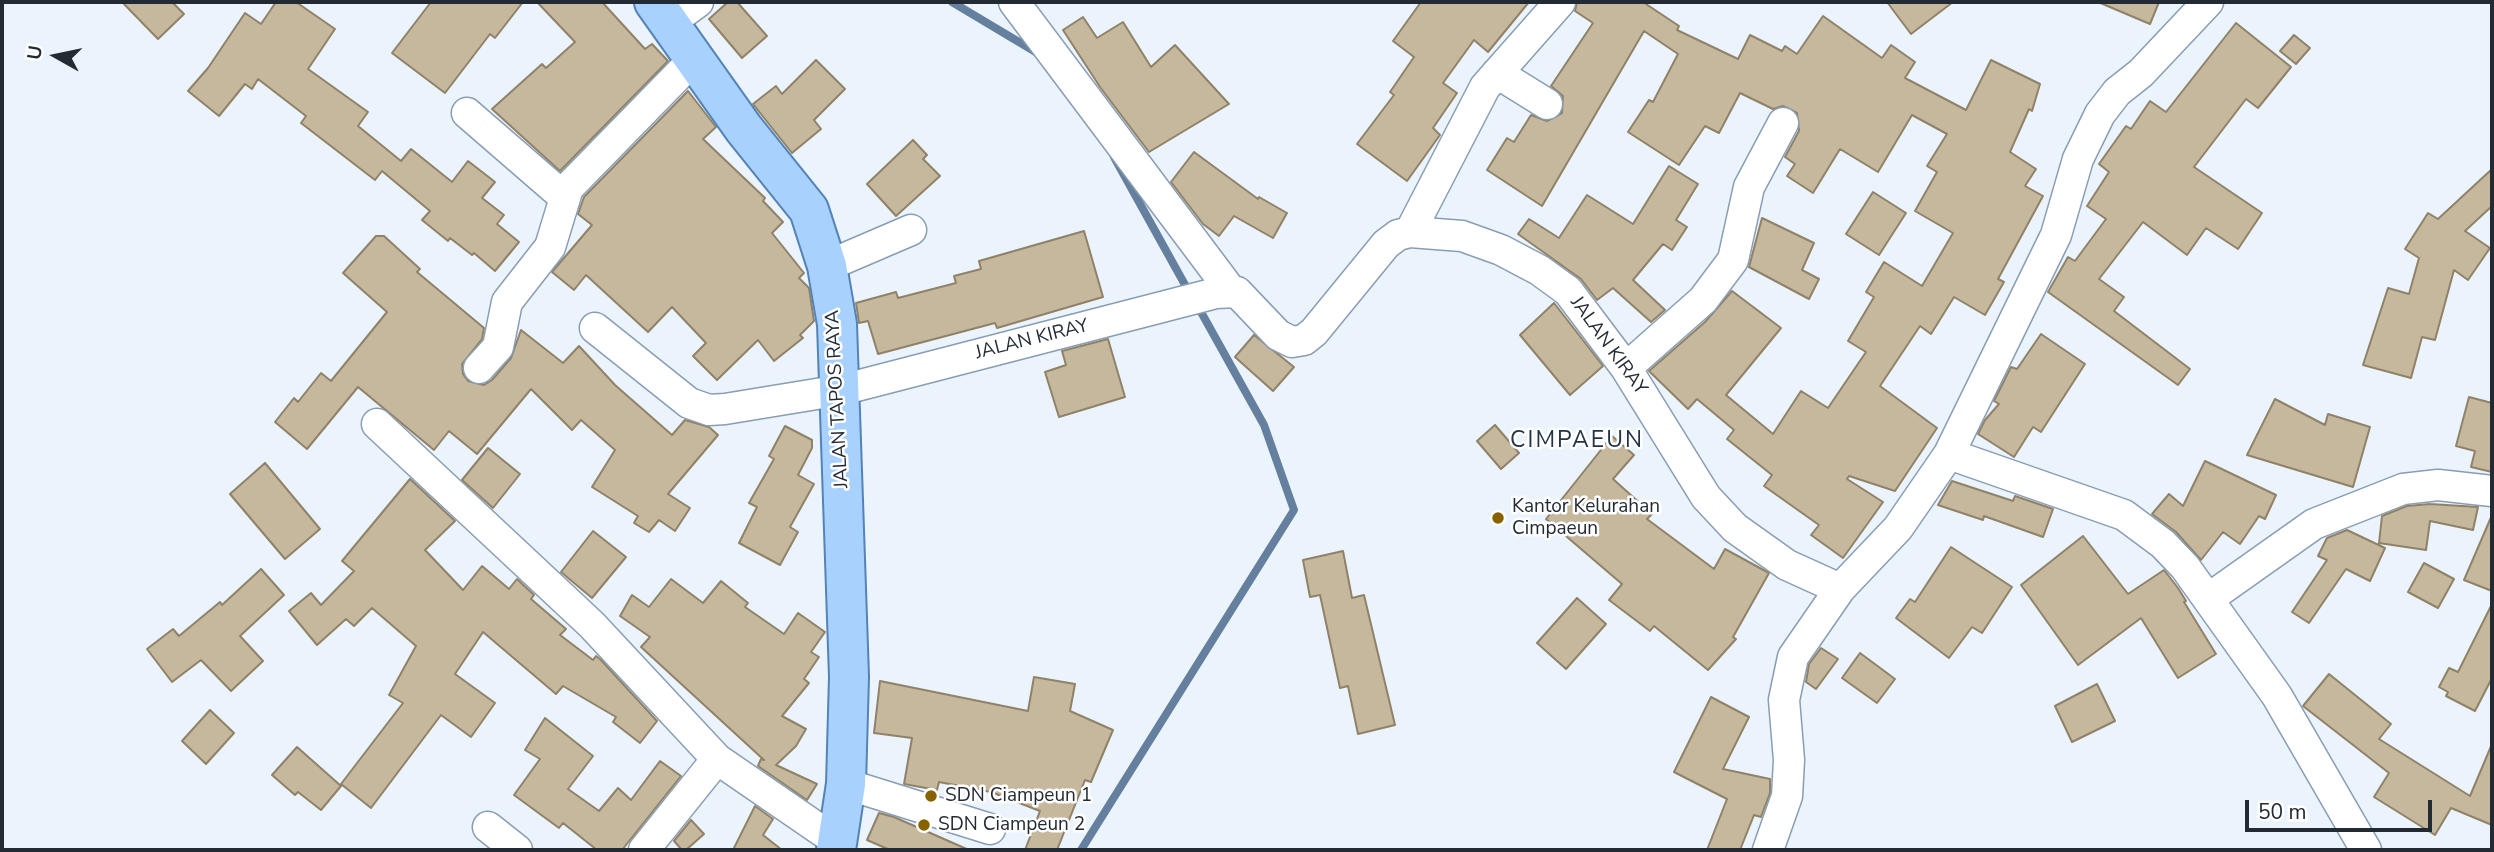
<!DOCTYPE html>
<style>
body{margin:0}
#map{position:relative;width:2494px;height:852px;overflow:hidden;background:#ebf3fd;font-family:"Nunito Sans",sans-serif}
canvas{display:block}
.frame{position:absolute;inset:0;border:4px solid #222a33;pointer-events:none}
.north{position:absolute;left:21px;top:21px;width:70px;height:70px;-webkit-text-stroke:5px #fff;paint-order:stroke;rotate:279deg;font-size:19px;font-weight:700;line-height:28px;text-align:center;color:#222a33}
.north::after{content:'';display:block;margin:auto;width:24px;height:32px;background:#222a33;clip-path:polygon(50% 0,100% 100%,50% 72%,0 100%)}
.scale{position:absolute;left:2245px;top:800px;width:187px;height:32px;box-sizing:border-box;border:4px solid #222a33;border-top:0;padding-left:9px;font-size:21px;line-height:24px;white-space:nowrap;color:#222a33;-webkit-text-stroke:5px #fff;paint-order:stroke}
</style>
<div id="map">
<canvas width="2494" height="852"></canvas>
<div class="frame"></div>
<div class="north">U</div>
<div class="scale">50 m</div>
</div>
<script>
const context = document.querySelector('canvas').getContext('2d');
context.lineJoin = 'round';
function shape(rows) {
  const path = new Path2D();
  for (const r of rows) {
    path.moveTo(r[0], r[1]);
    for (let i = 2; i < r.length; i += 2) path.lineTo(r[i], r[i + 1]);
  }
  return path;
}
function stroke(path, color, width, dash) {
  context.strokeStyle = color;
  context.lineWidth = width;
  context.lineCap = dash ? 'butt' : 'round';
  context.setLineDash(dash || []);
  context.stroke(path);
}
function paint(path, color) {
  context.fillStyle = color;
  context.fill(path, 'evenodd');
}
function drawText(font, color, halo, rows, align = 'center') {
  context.font = font + ' "Nunito Sans",sans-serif';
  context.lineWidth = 5;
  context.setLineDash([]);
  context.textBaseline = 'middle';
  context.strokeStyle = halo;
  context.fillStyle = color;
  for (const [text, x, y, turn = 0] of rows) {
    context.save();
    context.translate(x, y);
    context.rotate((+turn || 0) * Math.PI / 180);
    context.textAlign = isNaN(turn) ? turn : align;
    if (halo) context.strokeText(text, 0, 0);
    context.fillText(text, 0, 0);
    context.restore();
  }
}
const stream = shape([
 [952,2,1039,54],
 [1114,157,1189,292],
 [1081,850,1294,510,1264,425,1196,303]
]);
const building = shape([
 [122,2,172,2,184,14,158,39,122,2],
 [276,2,296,2,335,29,308,69,368,112,358,126,401,161,411,149,452,182,468,161,495,182,482,198,504,215,497,224,519,242,495,271,474,253,472,255,450,238,448,241,422,220,430,211,382,171,375,180,301,123,306,116,258,79,252,89,245,84,219,116,188,91,208,68,245,13,261,24,276,2],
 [431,2,523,2,495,38,490,34,445,93,392,53,431,2],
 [537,2,602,2,645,49,652,44,668,61,560,171,492,109,542,64,546,68,575,42,537,2],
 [728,2,737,2,767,36,742,58,709,19,728,2],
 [1421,2,1529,2,1488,52,1474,40,1443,83,1457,93,1433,128,1440,135,1407,181,1357,144,1394,95,1390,92,1414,57,1393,41,1421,2],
 [1577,2,1643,2,1679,26,1677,30,1738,59,1750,35,1782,51,1785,46,1797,54,1823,16,1882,58,1891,45,1915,62,1905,78,1966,110,1991,60,2040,84,2032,111,2029,109,2010,152,2036,169,2025,186,2043,196,1998,279,2004,282,1985,315,1954,297,1931,334,1920,326,1880,386,1937,428,1895,491,1849,476,1847,479,1883,502,1843,558,1811,535,1819,525,1764,486,1772,475,1727,439,1734,430,1697,399,1688,409,1649,371,1705,322,1732,291,1781,328,1726,395,1773,434,1801,391,1828,408,1866,352,1848,341,1874,297,1866,292,1884,262,1922,286,1953,233,1915,211,1937,172,1927,166,1947,134,1912,115,1878,172,1840,149,1813,193,1787,176,1795,164,1785,157,1799,131,1797,113,1783,106,1773,109,1740,93,1719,133,1705,126,1679,165,1628,132,1649,100,1653,102,1678,54,1644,31,1542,206,1487,170,1507,138,1514,142,1531,115,1547,121,1562,113,1563,96,1551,86,1593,23,1575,11,1577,2],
 [1887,2,1953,2,1911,34,1887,2],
 [2098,2,2159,2,2150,24,2098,2],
 [1083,17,1097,38,1123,22,1151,67,1175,45,1229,104,1149,152,1100,87,1063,30,1083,17],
 [2236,23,2291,67,2258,108,2246,99,2194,167,2262,213,2238,249,2206,228,2187,255,2143,222,2099,279,2124,297,2114,311,2190,369,2178,385,2048,292,2068,257,2075,261,2106,219,2087,206,2109,172,2099,164,2126,126,2131,129,2150,101,2166,112,2236,23],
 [2294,35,2310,48,2296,64,2280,51,2294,35],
 [816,60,845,89,814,120,821,129,792,153,753,104,776,86,782,94,816,60],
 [688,91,716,127,703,139,765,198,763,201,783,222,772,233,804,273,799,278,809,288,814,321,800,335,803,338,774,361,758,340,717,380,693,356,706,343,672,307,648,332,586,275,574,290,552,272,592,225,578,214,584,197,688,91],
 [913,140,927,155,923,159,940,176,896,216,867,184,913,140],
 [1194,152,1258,199,1259,197,1287,213,1273,238,1234,216,1219,236,1203,224,1171,182,1194,152],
 [1669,166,1698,184,1676,220,1687,227,1672,250,1663,244,1633,280,1665,310,1651,322,1613,288,1597,300,1581,279,1518,234,1529,219,1559,238,1587,195,1633,224,1669,166],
 [2492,169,2492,206,2465,231,2490,248,2468,280,2454,270,2435,340,2422,337,2411,378,2363,365,2388,288,2409,294,2419,258,2405,249,2428,213,2438,219,2492,169],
 [1873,192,1906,213,1879,255,1846,234,1873,192],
 [1762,218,1814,243,1802,270,1819,279,1809,299,1749,267,1762,218],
 [1084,231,1103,297,997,328,995,323,878,354,868,321,859,323,856,303,896,292,898,298,956,283,954,276,981,269,979,261,1084,231],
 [376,236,384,236,420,269,417,272,484,328,482,339,462,364,463,374,468,381,484,385,492,380,511,358,521,330,563,363,579,346,615,385,672,435,685,420,709,427,718,435,668,494,690,508,675,531,659,520,649,532,634,523,638,516,592,487,615,450,581,420,572,430,531,389,477,454,449,431,434,450,358,387,307,449,275,422,294,398,298,402,321,373,331,381,387,312,343,273,376,236],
 [1554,303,1603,366,1570,395,1520,335,1554,303],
 [2041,334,2085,364,2041,432,2033,427,2014,457,1978,434,1985,420,1999,404,1994,401,2011,367,2017,369,2041,334],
 [1254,335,1294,367,1273,391,1235,357,1254,335],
 [1108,339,1125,397,1059,417,1045,372,1066,365,1062,351,1108,339],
 [2469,397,2492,403,2492,472,2471,467,2475,451,2456,446,2469,397],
 [2275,399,2325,425,2328,414,2370,427,2353,487,2247,455,2275,399],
 [1495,425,1519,453,1501,469,1477,441,1495,425],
 [785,426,812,440,812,448,798,475,814,484,790,527,798,532,780,565,739,543,757,507,749,503,774,459,769,456,785,426],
 [1612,436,1634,455,1613,479,1652,514,1647,519,1714,569,1725,549,1769,573,1733,637,1736,639,1708,670,1654,626,1650,631,1609,600,1622,584,1546,519,1612,436],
 [488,448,520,474,493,508,462,480,488,448],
 [2205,461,2276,495,2265,519,2259,516,2240,544,2223,532,2201,560,2176,532,2152,514,2169,494,2183,506,2205,461],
 [265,463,320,529,285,559,230,494,265,463],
 [410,479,455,521,425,550,463,590,482,566,509,589,517,579,534,595,531,599,566,629,560,635,593,660,596,656,600,659,657,721,640,743,613,722,616,717,563,686,556,694,483,632,455,674,495,703,471,737,441,715,371,808,341,784,403,703,389,695,416,646,372,608,354,626,346,619,317,645,289,611,311,593,321,605,354,571,342,561,410,479],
 [1952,481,2013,501,2015,496,2053,509,2043,537,1984,516,1983,520,1938,505,1952,481],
 [2430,504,2478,507,2473,530,2430,521,2426,550,2379,543,2382,516,2407,506,2430,504],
 [2492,515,2492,591,2464,580,2492,515],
 [2347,530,2385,548,2370,581,2346,569,2309,623,2292,612,2327,560,2318,556,2327,538,2347,530],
 [593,531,626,557,592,598,561,572,593,531],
 [2083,536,2128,594,2164,570,2178,588,2186,601,2184,602,2216,654,2178,678,2141,618,2078,665,2021,585,2083,536],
 [1951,547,2012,587,1982,633,1972,627,1949,658,1896,618,1910,599,1915,602,1951,547],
 [1343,551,1352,598,1364,595,1395,725,1358,734,1348,686,1340,688,1320,595,1310,597,1303,560,1343,551],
 [2424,563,2454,579,2438,608,2408,592,2424,563],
 [261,569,284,595,240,636,263,661,231,691,201,660,172,682,147,649,173,629,179,636,220,602,222,605,261,569],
 [671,579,703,603,721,581,748,603,745,607,784,634,798,613,825,632,811,652,819,657,804,679,809,683,782,716,806,729,796,746,776,765,817,784,807,800,758,766,761,759,764,760,641,647,650,637,620,616,632,595,649,607,671,579],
 [1577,598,1606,624,1566,669,1537,643,1577,598],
 [2492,604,2492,678,2475,711,2446,696,2448,692,2439,687,2449,668,2458,672,2492,604],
 [1821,648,1838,659,1816,689,1806,682,1809,664,1821,648],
 [1860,653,1895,679,1877,703,1842,678,1860,653],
 [2329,674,2391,724,2379,739,2470,796,2492,744,2492,825,2451,808,2435,835,2374,797,2389,773,2303,706,2329,674],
 [1034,677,1075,684,1070,711,1113,730,1091,782,1085,780,1057,850,1025,850,1040,811,991,792,939,782,937,790,904,784,912,738,874,733,880,681,1028,711,1034,677],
 [2097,684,2115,721,2072,742,2055,706,2097,684],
 [1711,697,1749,717,1723,769,1770,779,1770,793,1761,817,1754,815,1740,850,1707,850,1727,799,1674,772,1711,697],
 [210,710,234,733,206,764,182,741,210,710],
 [545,718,593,756,568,789,599,811,618,788,631,800,660,761,681,776,622,850,597,850,563,823,559,828,514,795,540,759,525,750,545,718],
 [297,747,341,786,321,810,298,792,295,795,272,775,297,747],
 [755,806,773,819,763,835,782,850,733,850,755,806],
 [879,813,894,817,969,850,890,850,867,840,879,813],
 [691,820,704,834,686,850,682,850,674,841,691,820]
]);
const minor = shape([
 [1014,2,1231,291],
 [668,24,698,2],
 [1497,73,1547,104],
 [467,113,564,197],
 [1410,232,1485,87,1560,2],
 [827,266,911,230],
 [595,328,689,403,709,410,725,409,841,390,1216,293,1237,292,1278,335,1292,342,1304,340,1314,332,1386,244,1398,235,1410,232,1462,236,1501,250,1539,270,1568,291,1626,368,1706,497,1735,528,1787,565,1840,589],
 [479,368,498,347,507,302,550,247,568,188,693,60],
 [1626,368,1703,300,1733,260,1749,187,1783,123],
 [377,424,592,625,717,759,838,842],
 [1949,454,2124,515,2163,544,2185,567,2277,696,2366,850],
 [2208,599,2314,524,2403,489,2438,485,2492,491],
 [846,784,990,829],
 [488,827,517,850],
 [644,850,717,759],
 [1768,850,1787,796,1789,760,1784,700,1793,657,1840,589,1898,528,1949,454,2056,235,2078,159,2100,114,2117,92,2141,73,2208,2]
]);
const major = shape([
 [654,2,744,129,809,210,827,266,837,324,849,677,846,784,836,850]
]);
const markers = [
 [1498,518,7,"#876300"],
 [931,796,7,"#876300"],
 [924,825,7,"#876300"]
];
const streetNames = [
 ["JALAN KIRAY",1032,340,-14],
 ["JALAN KIRAY",1608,346,54],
 ["JALAN TAPOS RAYA",838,399,-93]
];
const poiNames = [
 ["Kantor Kelurahan",1512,507],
 ["Cimpaeun",1512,529],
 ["SDN Ciampeun 1",945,796],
 ["SDN Ciampeun 2",938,825]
];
const quarterNames = [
 ["CIMPAEUN",1577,441]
];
stroke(stream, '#65809e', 8);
paint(building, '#c6b89d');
stroke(building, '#8f8268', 2);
stroke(minor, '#899db3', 33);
stroke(major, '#5383b7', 42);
stroke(minor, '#fff', 30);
stroke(major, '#a8d1fe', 38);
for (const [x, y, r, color] of markers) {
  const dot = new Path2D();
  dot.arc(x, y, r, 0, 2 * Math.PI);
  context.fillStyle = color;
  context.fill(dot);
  stroke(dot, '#fff', 2.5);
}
drawText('19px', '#222a33', '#fff', streetNames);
drawText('19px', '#222a33', '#fff', poiNames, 'left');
context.letterSpacing = '2px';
drawText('23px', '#233447', '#fff', quarterNames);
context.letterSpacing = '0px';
</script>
